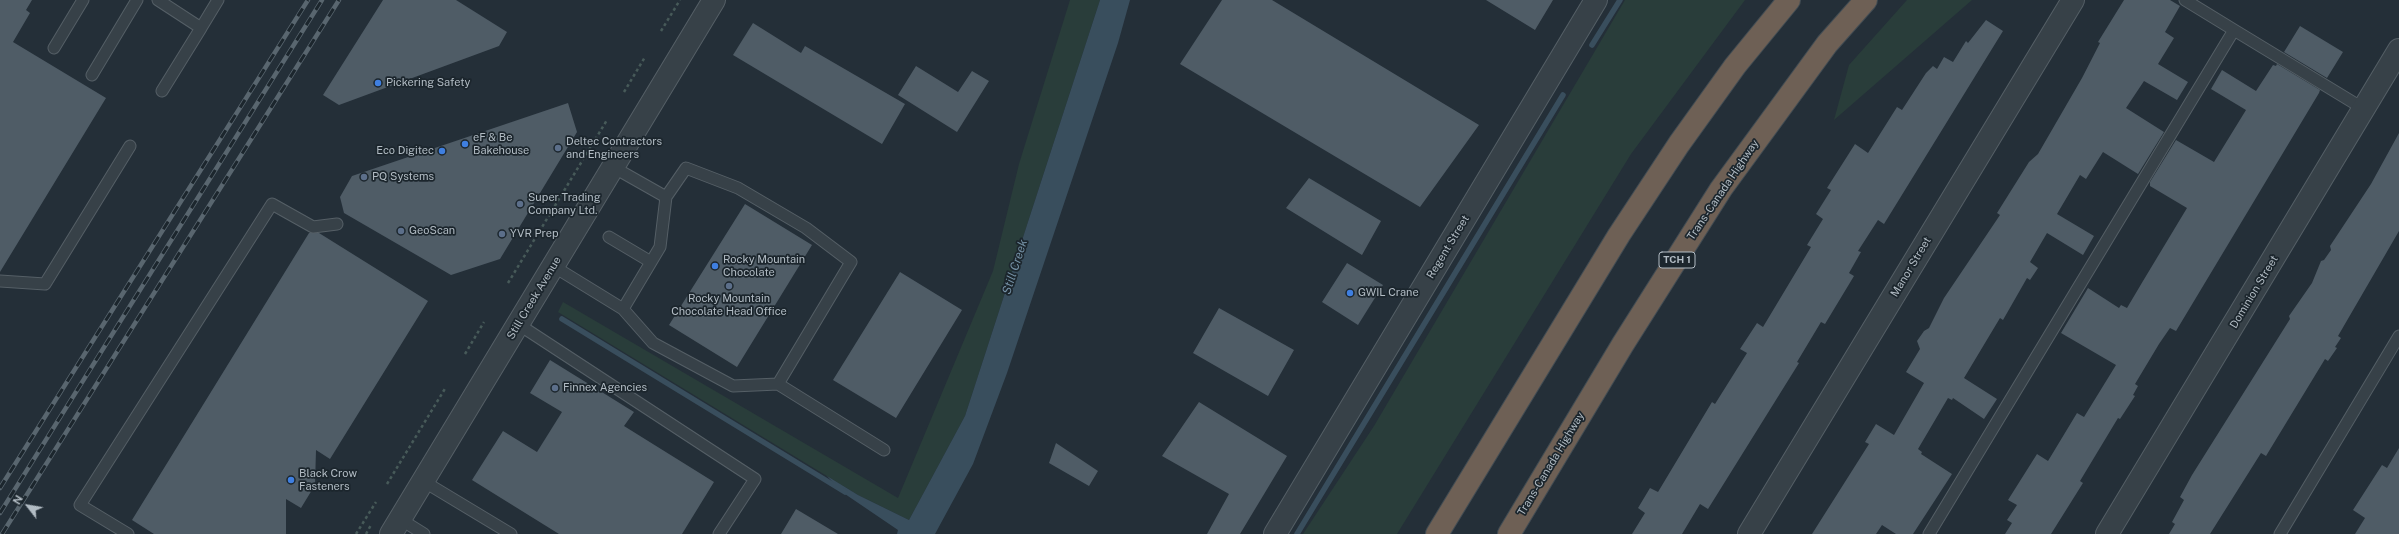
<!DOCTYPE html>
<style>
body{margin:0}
#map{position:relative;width:2399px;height:534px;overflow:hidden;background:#242f38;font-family:"Public Sans",sans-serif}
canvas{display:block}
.north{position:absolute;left:8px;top:486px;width:40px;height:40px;-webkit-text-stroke:3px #1c262d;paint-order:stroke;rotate:301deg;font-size:11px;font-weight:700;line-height:16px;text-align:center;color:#b2bcc4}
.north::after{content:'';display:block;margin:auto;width:14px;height:18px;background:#b2bcc4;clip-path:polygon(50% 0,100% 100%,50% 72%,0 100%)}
</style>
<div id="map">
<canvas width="2399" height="534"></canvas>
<div class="north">N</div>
</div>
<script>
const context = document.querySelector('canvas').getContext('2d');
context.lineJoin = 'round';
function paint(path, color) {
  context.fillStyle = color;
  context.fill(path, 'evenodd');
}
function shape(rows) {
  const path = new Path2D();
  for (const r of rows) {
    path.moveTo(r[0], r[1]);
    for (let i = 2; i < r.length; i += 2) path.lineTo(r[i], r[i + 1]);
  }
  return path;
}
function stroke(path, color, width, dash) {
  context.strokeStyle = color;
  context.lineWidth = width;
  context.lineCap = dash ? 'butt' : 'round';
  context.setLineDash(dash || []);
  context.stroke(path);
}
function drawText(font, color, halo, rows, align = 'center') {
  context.font = font + ' "Public Sans",sans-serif';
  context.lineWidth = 3.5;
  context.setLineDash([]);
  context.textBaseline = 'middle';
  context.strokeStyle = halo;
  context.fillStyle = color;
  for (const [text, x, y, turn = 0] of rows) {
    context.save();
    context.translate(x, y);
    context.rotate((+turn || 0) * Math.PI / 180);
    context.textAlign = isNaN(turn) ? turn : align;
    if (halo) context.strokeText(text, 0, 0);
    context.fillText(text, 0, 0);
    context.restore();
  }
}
const green = shape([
 [1070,0,1100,0,965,416,909,520,858,495,558,312,563,302,898,498,993,271,1019,164],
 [1625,0,1745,0,1631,154,1397,534,1303,534,1374,426],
 [1907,0,1972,0,1834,120,1849,65]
]);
const water = shape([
 [1100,0,1130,0,1118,43,1007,373,973,464,935,534,897,534,898,530,842,492,827,476,858,495,909,520,965,416]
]);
const stream = shape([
 [1592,45,1620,0],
 [562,319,845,492],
 [1297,534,1563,95]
]);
const building = shape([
 [0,0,32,0,26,10,30,13,13,42,106,98,0,272],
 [383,0,456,0,507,32,499,46,339,105,323,95],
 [1222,0,1272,0,1479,125,1420,207,1180,64],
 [1486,0,1553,0,1535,30],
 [2124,0,2170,0,2180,6,2165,32,2174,38,2158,64,2188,82,2177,100,2144,81,2126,108,2164,132,2138,174,2103,152,2086,179,2080,175,2057,214,2094,236,2083,255,2047,233,2030,262,2038,268,2030,280,2027,278,2003,320,2000,318,1964,378,1997,399,1984,419,1953,398,1952,400,1948,398,1918,449,1922,452,1921,454,1952,474,1913,534,1896,534,1882,525,1876,534,1812,534,1869,444,1865,442,1876,424,1894,435,1924,383,1906,372,1920,349,1917,341,1924,331,1929,328,1944,298,2000,215,1997,213,2029,162,2038,154,2082,78,2100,43,2098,42],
 [1986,20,2003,31,1884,224,1878,220,1858,251,1861,252,1849,273,1854,276,1825,324,1821,322,1797,362,1799,363,1789,379,1708,509,1700,504,1682,534,1632,534,1645,513,1638,508,1650,488,1658,492,1712,402,1715,404,1747,353,1740,349,1757,323,1763,327,1811,247,1807,245,1823,219,1816,214,1831,190,1827,188,1855,144,1868,153,1897,107,1902,110,1926,73,1933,66,1937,69,1944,57,1953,62,1966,41,1968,43],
 [753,23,801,53,805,46,905,104,882,144,733,55],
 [2300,26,2343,52,2327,78,2284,52],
 [2277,64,2320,90,2319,93,2176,331,2170,328,2159,344,2135,384,2138,386,2133,395,2135,396,2120,419,2118,418,2080,481,2083,483,2051,534,2005,534,2012,523,2007,520,2017,505,2008,500,2037,454,2048,461,2077,413,2084,417,2116,365,2061,333,2088,288,2119,308,2121,305,2127,308,2143,281,2187,208,2150,186,2150,182,2176,140,2214,162,2246,110,2211,89,2222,70,2256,91,2273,65,2276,66],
 [916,66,958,92,972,71,989,81,957,132,898,95],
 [568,103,577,132,500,259,451,275,344,213,340,197,352,176],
 [2399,133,2399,231,2338,336,2341,338,2335,347,2337,348,2328,361,2325,359,2266,456,2261,453,2210,534,2169,534,2175,524,2172,522,2184,500,2180,497,2192,475,2290,319,2289,316,2312,283,2321,261,2324,260,2331,250,2330,246,2371,184],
 [1309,178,1381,221,1362,255,1286,208],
 [745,204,812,245,737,367,669,325],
 [309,233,319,233,428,301,330,459,316,450,315,485,301,508,286,499,286,534,154,534,132,520],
 [1347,263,1383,285,1358,325,1322,302],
 [900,272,962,310,896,418,833,380],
 [1219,308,1294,350,1268,396,1193,353],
 [550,360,634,412,624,426,714,482,682,534,559,534,472,480,503,431,537,452,562,412,530,393],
 [1199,402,1287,456,1240,534,1207,534,1229,494,1162,456],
 [1056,443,1098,471,1089,486,1049,463],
 [2399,448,2399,534,2355,534,2365,518,2353,510,2382,465,2387,468],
 [796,509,838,534,781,534]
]);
const path = shape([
 [661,31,680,0],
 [624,92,645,57],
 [508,283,607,120],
 [465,354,484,322],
 [387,484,446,387],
 [356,534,376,502],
 [366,534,371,525]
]);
const service = shape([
 [158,0,201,28,162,91],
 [201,28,218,0],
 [2234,30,2364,109],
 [54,48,83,0],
 [92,75,137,0],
 [613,167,666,197,686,168,738,188,806,228,851,262,778,384,733,386,653,343,623,309],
 [609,237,651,262],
 [553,266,623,309,660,247,666,197],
 [0,281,45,284,130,146],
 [518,324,755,479,719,534],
 [778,384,884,450],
 [423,481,511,534],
 [400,519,424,534],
 [128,534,80,505,272,204,313,227,337,224],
 [1929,534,2234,30,2185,0],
 [2280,534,2399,336]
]);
const minor = shape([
 [1275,534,1596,0],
 [1749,534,2073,0],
 [2107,534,2399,50]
]);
const tertiary = shape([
 [391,534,714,0]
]);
const motorway = shape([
 [1437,534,1619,235,1679,144,1735,66,1789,0],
 [1509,534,1623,344,1721,189,1827,44,1866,0]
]);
const rail = shape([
 [0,488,308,0],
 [0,513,322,0],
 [2,534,339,0]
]);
const markers = [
 [378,83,4,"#3f7fe0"],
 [465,144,4,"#3f7fe0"],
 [558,148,4,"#5c6f8a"],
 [442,151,4,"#3f7fe0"],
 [364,177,4,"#5c6f8a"],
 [520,204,4,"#5c6f8a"],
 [401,231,4,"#5c6f8a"],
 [502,234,4,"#5c6f8a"],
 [715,266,4,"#3f7fe0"],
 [729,286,4,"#5c6f8a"],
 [1350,293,4,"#3f7fe0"],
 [555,388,4,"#5c6f8a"],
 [291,480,4,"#3f7fe0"]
];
const shields = [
 [1677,260,36]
];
const shieldNames = [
 ["TCH 1",1677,260]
];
const poiNames = [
 ["Pickering Safety",386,83],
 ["eF & Be",473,138],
 ["Bakehouse",473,151],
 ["Deltec Contractors",566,142],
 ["and Engineers",566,155],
 ["Eco Digitec",434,151,"right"],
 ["PQ Systems",372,177],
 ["Super Trading",528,198],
 ["Company Ltd.",528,211],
 ["GeoScan",409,231],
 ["YVR Prep",510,234],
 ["Rocky Mountain",723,260],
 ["Chocolate",723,273],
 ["GWIL Crane",1358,293],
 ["Rocky Mountain",729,299,"center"],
 ["Chocolate Head Office",729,312,"center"],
 ["Finnex Agencies",563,388],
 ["Black Crow",299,474],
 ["Fasteners",299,487]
];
const streetNames = [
 ["Trans-Canada Highway",1723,190,-56],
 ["Regent Street",1448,247,-59],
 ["Manor Street",1911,267,-59],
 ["Dominion Street",2254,292,-59],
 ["Still Creek Avenue",534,298,-59],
 ["Trans-Canada Highway",1551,464,-59]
];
const waterNames = [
 ["Still Creek",1015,267,-72]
];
paint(green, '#293d3a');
paint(water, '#394e5d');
stroke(stream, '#394e5d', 5.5);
paint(building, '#4f5c66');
stroke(service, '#555f66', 13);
stroke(minor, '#555f66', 24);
stroke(tertiary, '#555f66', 24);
stroke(motorway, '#424c53', 24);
stroke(path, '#475a59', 2.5, [3, 3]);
stroke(service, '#374148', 11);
stroke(minor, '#374148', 22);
stroke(tertiary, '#374148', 22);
stroke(motorway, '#6e6055', 22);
stroke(rail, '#59666f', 4.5);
stroke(rail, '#1c262d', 3, [9]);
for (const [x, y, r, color] of markers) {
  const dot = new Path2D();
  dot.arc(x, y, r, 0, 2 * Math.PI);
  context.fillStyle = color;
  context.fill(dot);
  stroke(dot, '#1c262d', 1.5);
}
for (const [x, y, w] of shields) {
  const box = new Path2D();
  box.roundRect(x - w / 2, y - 8, w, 16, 3);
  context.fillStyle = '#1c262d';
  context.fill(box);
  stroke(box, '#b2bcc4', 1);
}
drawText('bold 10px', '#b2bcc4', null, shieldNames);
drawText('11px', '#b2bcc4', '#1c262d', poiNames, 'left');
drawText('11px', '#b2bcc4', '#1c262d', streetNames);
drawText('italic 12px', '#7591a5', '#1c262d', waterNames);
</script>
